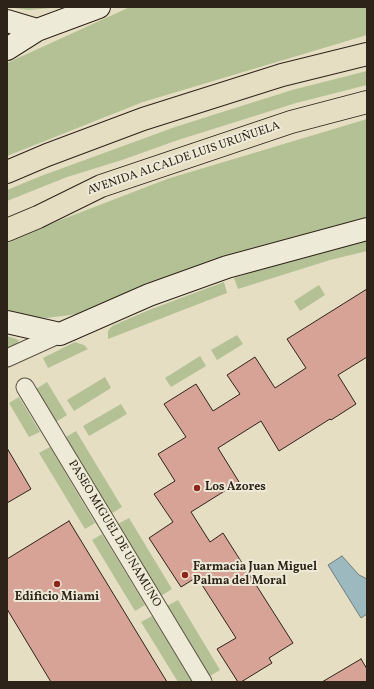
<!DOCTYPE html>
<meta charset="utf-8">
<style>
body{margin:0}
#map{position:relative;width:374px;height:689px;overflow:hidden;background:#e5dec3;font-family:Vollkorn,serif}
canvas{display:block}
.frame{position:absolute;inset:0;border:8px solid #2e2319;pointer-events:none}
</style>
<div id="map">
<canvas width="374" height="689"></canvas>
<div class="frame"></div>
</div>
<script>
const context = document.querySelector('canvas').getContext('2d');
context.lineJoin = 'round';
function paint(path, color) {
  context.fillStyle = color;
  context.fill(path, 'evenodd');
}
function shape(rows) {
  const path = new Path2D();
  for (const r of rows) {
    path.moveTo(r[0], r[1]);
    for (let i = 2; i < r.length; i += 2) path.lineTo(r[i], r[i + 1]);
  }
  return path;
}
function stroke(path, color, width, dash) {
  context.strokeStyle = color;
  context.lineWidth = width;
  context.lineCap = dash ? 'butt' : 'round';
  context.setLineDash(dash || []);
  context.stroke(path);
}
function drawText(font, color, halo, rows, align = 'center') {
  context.font = font + ' Vollkorn,serif';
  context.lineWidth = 4;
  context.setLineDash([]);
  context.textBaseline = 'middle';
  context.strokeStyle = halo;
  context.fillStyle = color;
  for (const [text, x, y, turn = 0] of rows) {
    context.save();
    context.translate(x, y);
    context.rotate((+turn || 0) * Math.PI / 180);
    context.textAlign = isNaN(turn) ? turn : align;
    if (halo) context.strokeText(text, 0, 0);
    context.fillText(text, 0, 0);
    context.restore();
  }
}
const green = shape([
 [8,7,62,7,28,10],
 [130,7,367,7,367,35,143,102,7,156,7,63],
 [367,71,367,85,296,103,178,140,122,160,67,177,7,201,7,190,41,176,175,127,292,90],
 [367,119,367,217,230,254,78,314,46,318,26,316,7,310,7,243,58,221,167,179],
 [367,239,367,251,330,260,238,289,234,278,287,261],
 [224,282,227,293,108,339,108,331,112,326,149,310],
 [319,285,325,295,300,311,294,301],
 [237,335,243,344,217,360,211,350],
 [7,336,19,340,17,344,7,349],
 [75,342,84,345,88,349,48,368,43,358],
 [200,356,206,366,171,387,165,378],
 [105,377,111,388,74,411,67,400],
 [47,382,67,415,56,422,36,389],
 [19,397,40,432,29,437,9,403],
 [121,404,127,414,89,436,83,426],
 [76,431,122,507,111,514,66,437],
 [50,447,95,523,85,529,39,453],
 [129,518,172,589,161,596,118,524],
 [102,534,145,605,135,611,92,540],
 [178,600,220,670,210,676,167,606],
 [152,616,192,682,178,682,141,622]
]);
const water = shape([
 [342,556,359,575,367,579,367,614,361,618,328,565,342,556]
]);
const building = shape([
 [367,289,367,357,338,375,356,404,331,420,330,419,279,451,261,421,218,448,239,482,191,512,210,542,223,533,293,643,269,658,272,663,241,682,238,682,217,649,236,638,197,577,181,587,149,538,173,522,154,494,175,481,158,454,186,437,164,404,196,384,213,411,240,394,227,375,255,357,275,388,306,368,287,339,367,289],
 [7,448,31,489,7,503,7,448],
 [69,521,167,682,51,682,7,609,7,559,69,521],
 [361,659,367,669,367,682,322,682,361,659]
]);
const street = shape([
 [7,358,60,334],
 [25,387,203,682]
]);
const secondary = shape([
 [7,21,37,30],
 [7,49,37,30,99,7],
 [7,322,60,334,149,295,227,267,367,229]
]);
const primary = shape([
 [7,172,47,155,143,119,282,75,367,54],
 [7,230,38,217,101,186,291,122,367,102]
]);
const markers = [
 [197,488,4,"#8f2418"],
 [185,575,4,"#8f2418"],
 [57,584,4,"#8f2418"]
];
const streetNames = [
 ["AVENIDA ALCALDE LUIS URUÑUELA",184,159,-19],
 ["PASEO MIGUEL DE UNAMUNO",114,534,59]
];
const poiNames = [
 ["Los Azores",205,488],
 ["Farmacia Juan Miguel",193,568],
 ["Palma del Moral",193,582],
 ["Edificio Miami",57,598,"center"]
];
paint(green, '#b3c195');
paint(water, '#9bb9be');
stroke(water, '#6f7d7c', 1);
paint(building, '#d7a396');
stroke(building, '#2e2319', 1);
stroke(street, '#5c5244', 19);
stroke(secondary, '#2e2319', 24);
stroke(primary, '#2e2319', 24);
stroke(street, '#eeead8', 17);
stroke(secondary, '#eeead8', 22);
stroke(primary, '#e5dec3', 22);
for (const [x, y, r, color] of markers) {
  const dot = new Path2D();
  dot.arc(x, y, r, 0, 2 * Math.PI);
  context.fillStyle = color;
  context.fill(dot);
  stroke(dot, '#eeead8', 1.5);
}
drawText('12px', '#2e2319', '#eeead8', streetNames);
drawText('bold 12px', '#2e2319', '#eeead8', poiNames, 'left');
</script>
